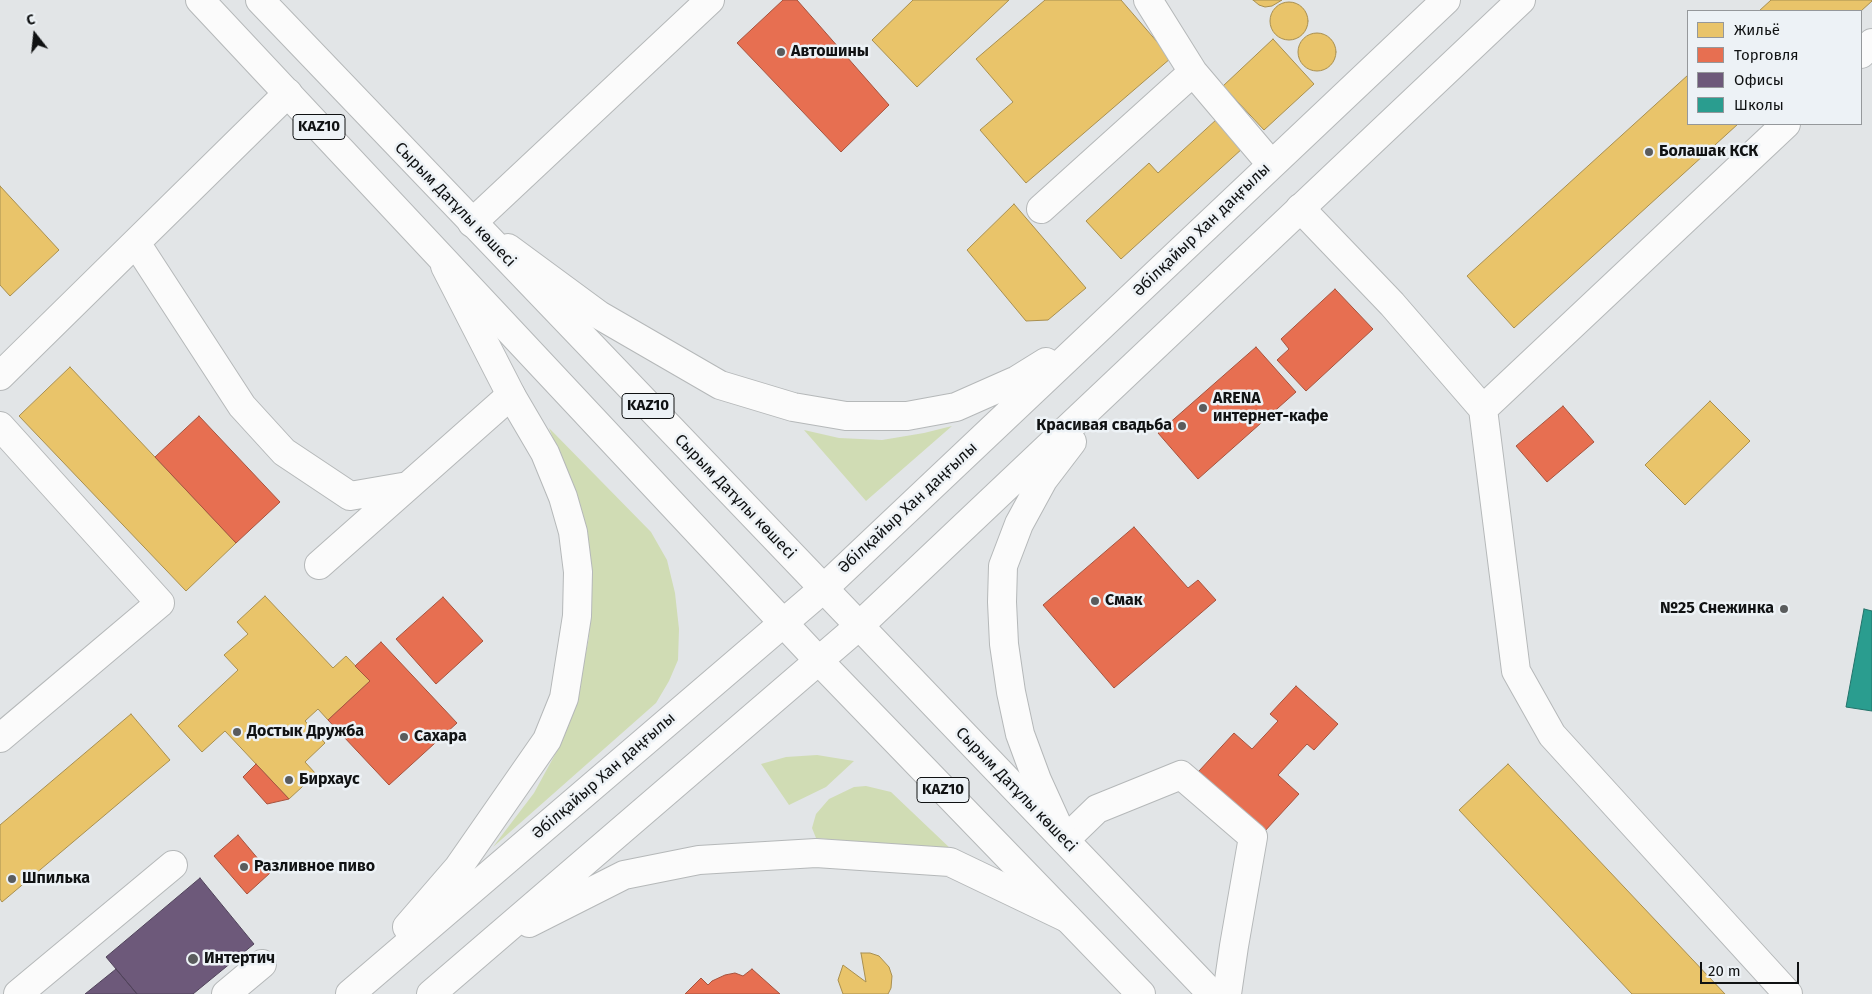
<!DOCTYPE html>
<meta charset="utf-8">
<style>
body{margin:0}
#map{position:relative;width:1872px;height:994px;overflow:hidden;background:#e2e5e7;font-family:"Fira Sans",sans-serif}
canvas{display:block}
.legend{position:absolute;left:1687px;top:10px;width:175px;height:115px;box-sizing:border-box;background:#edf2f6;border:1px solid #95989b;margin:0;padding:6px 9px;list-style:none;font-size:15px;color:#101213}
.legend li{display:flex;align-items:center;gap:10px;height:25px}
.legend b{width:25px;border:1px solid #95989b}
.north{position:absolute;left:10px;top:10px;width:50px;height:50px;-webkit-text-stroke:4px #edf2f6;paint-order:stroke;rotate:344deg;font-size:14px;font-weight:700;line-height:20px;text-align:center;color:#101213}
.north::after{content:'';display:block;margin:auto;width:18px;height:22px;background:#101213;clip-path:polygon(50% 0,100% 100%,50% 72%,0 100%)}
.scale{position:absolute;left:1700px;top:962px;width:99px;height:22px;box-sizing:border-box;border:2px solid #101213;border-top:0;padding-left:6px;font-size:15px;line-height:18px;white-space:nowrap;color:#101213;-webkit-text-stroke:4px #edf2f6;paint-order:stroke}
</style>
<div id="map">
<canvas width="1872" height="994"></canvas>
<ul class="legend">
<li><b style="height:14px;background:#e9c46a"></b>Жильё</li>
<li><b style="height:14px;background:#e76f51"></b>Торговля</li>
<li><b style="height:14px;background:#6d597a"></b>Офисы</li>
<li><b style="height:14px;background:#2a9d8f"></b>Школы</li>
</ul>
<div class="north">С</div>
<div class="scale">20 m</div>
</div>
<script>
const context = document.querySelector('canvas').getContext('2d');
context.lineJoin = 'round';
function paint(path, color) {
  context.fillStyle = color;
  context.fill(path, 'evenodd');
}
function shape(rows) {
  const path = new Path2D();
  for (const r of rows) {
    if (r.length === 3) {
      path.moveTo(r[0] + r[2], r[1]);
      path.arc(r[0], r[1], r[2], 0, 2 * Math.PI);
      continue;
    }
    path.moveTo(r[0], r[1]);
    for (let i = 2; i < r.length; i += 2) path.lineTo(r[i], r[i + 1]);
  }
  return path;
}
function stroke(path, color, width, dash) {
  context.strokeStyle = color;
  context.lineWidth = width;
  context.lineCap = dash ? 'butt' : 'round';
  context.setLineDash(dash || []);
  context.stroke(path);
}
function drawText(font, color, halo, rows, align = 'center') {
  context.font = font + ' "Fira Sans",sans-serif';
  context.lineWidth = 5;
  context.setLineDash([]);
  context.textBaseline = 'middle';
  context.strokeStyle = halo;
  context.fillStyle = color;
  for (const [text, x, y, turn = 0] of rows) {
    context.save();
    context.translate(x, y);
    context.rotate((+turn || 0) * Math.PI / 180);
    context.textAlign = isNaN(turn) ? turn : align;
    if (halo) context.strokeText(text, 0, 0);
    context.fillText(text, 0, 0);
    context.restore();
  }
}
const green = shape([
 [952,426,866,501,804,430,839,438,882,440,924,433],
 [549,428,651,532,667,560,675,593,679,629,678,660,669,681,656,703,493,847,534,793,558,749,577,699,589,637,591,595,587,532,571,483],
 [817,755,854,761,826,787,789,805,761,764,786,757],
 [866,786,891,792,952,850,816,838,812,828,816,814,829,799,854,787]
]);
const homes = shape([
 [913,0,1009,0,917,87,872,40,913,0],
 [1045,0,1121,0,1171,58,1026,183,980,130,1013,102,976,59,1045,0],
 [1253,0,1282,0,1272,6,1265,7,1259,5,1253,0],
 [1771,0,1872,0,1872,1,1861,11,1759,11,1771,0],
 [1289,21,19],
 [1317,52,19],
 [1273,39,1314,84,1264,130,1223,86,1273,39],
 [1688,75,1688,124,1738,124,1514,328,1467,276,1688,75],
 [1217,119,1243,148,1121,259,1086,221,1149,163,1158,173,1217,119],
 [0,186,59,250,10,296,0,285,0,186],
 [1014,204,1086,288,1048,320,1026,321,967,250,1014,204],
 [70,367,236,543,186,591,19,416,70,367],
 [1710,401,1750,441,1685,505,1645,465,1710,401],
 [265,596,333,668,346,656,370,681,328,720,318,709,305,721,325,743,305,762,316,774,289,799,225,731,202,752,178,726,238,670,224,655,248,634,237,622,265,596],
 [131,714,170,760,2,902,0,899,0,825,131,714],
 [1508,764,1725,994,1632,994,1459,810,1508,764],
 [861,953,870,953,879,956,889,967,892,976,891,988,888,994,843,994,838,980,843,965,866,982,861,953]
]);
const shops = shape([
 [783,0,797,0,889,105,841,152,737,43,783,0],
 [1335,289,1373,329,1306,391,1277,360,1289,349,1281,339,1335,289],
 [1256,347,1296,392,1198,479,1158,433,1256,347],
 [1563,406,1594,442,1547,482,1516,446,1563,406],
 [199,416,280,502,236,543,155,457,199,416],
 [1134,527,1188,588,1198,580,1216,600,1114,688,1043,605,1134,527],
 [443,597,483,641,436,684,396,639,443,597],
 [381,642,457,723,389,785,328,720,370,681,355,666,381,642],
 [1296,686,1338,724,1314,750,1307,744,1278,775,1299,794,1264,832,1199,771,1234,733,1252,749,1278,721,1270,714,1296,686],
 [256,764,289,799,267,804,243,777,256,764],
 [238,835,270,873,247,894,214,856,238,835],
 [752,969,780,994,685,994,701,978,708,985,712,981,725,975,735,973,743,976,752,969]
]);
const offices = shape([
 [200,878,254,944,193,994,137,994,106,957,200,878],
 [116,969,137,994,85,994,116,969]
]);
const schools = shape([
 [1864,609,1872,611,1872,711,1846,707,1864,609]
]);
const minor = shape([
 [1148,0,1193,72],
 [1861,54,1872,43],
 [1300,208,1392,304,1483,409,1516,671,1552,735,1788,994],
 [1041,209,1193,72,1271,164],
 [472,223,710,0],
 [136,243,242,406,284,452,350,496,408,486],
 [0,376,288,93],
 [1483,409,1786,124],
 [0,426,160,603,0,738],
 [319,565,511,395],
 [1065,840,1097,809,1181,775,1253,837,1234,946,1227,994],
 [18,994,173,865],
 [226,994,262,964]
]);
const major = shape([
 [508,248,599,315,720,385,793,407,846,416,907,416,956,407,1017,380,1046,362],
 [1062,835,1037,780,1020,734,1011,692,1004,644,1002,602,1003,566,1019,524,1043,480,1072,442],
 [529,923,624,875,699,860,816,853,950,862,1067,918],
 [407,927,458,868,547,740,564,698,577,616,578,572,573,532,563,497,545,453,511,395,445,266],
 [350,994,823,589,1446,0],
 [431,994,859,626,1521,0]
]);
const highway = shape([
 [200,0,819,661,1141,994],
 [260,0,1212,994]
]);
const markers = [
 [781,52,5,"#5a5c5d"],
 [1649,152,5,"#5a5c5d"],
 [1203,408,5,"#5a5c5d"],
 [1182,426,5,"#5a5c5d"],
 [1095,601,5,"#5a5c5d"],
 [1784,609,5,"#5a5c5d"],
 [237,732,5,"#5a5c5d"],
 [404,737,5,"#5a5c5d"],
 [289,780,5,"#5a5c5d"],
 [244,867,5,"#5a5c5d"],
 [12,879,5,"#5a5c5d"],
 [193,959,6,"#5a5c5d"]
];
const shields = [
 [319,127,52],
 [648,406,52],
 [943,790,52]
];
const shieldNames = [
 ["KAZ10",319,127],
 ["KAZ10",648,406],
 ["KAZ10",943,790]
];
const poiNames = [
 ["Автошины",791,52],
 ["Болашак КСК",1659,152],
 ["ARENA",1213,399],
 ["интернет-кафе",1213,417],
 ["Красивая свадьба",1172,426,"right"],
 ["Смак",1105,601],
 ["№25 Снежинка",1774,609,"right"],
 ["Достык Дружба",247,732],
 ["Сахара",414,737],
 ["Бирхаус",299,780],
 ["Разливное пиво",254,867],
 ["Шпилька",22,879],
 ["Интертич",204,959]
];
const streetNames = [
 ["Сырым Датұлы көшесі",455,205,46],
 ["Әбілқайыр Хан даңғылы",1202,230,-44],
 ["Сырым Датұлы көшесі",735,497,46],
 ["Әбілқайыр Хан даңғылы",908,508,-43],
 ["Әбілқайыр Хан даңғылы",604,776,-41],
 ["Сырым Датұлы көшесі",1016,790,46]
];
paint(green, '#d0dcb4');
paint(homes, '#e9c46a');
stroke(homes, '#a88f50', 1);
paint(shops, '#e76f51');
stroke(shops, '#a6533e', 1);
paint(offices, '#6d597a');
stroke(offices, '#51445b', 1);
paint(schools, '#2a9d8f');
stroke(schools, '#22736a', 1);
stroke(minor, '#b5b8b9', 30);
stroke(major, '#b5b8b9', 30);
stroke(highway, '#b5b8b9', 30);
stroke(minor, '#fbfbfb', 28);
stroke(major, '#fbfbfb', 28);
stroke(highway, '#fbfbfb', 28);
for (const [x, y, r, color] of markers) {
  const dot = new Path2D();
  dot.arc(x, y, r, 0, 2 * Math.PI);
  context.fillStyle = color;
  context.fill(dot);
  stroke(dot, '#edf2f6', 2);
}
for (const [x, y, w] of shields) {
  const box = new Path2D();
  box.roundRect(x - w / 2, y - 12.5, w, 25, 4);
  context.fillStyle = '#edf2f6';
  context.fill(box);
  stroke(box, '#101213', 1);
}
drawText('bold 15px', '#101213', null, shieldNames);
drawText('bold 16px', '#101213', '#edf2f6', poiNames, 'left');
drawText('16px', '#101213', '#edf2f6', streetNames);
</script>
